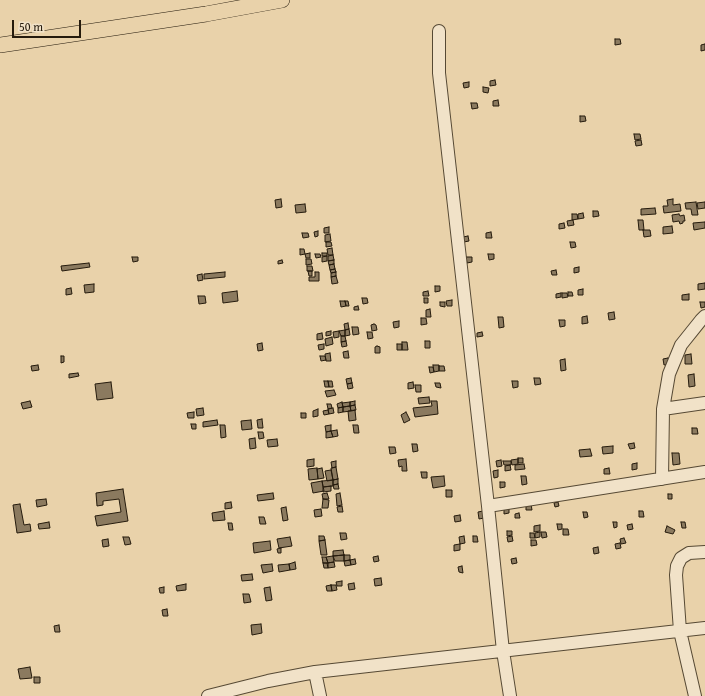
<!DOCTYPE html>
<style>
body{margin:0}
#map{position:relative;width:705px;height:696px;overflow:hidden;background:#e9d2aa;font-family:"Gentium Book Plus",serif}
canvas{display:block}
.scale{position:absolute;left:12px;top:20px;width:69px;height:18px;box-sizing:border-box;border:2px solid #251b0d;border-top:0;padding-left:5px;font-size:12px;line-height:14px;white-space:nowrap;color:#251b0d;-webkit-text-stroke:3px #f1e2c8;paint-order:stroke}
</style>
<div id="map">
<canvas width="705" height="696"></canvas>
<div class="scale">50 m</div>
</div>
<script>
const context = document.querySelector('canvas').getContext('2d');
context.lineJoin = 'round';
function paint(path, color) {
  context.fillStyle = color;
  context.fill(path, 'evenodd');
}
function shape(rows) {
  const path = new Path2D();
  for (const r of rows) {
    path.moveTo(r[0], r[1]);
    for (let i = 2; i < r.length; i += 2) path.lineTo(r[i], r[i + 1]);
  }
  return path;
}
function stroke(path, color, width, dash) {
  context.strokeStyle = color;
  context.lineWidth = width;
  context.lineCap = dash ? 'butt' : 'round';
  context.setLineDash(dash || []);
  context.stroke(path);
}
const building = shape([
 [615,39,620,39,621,44,615,45,615,39],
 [705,44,705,50,701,51,701,45,705,44],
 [495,80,496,85,490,86,490,81,495,80],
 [469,82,469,87,464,88,463,83,469,82],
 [483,87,489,88,488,93,483,92,483,87],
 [498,100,499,106,493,106,493,101,498,100],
 [471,103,477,103,478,108,472,109,471,103],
 [580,116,585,116,586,121,580,122,580,116],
 [634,134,640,134,641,139,635,140,634,134],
 [641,140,642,145,636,146,635,141,641,140],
 [281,199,282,207,276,208,275,200,281,199],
 [673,199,673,205,680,204,681,211,664,213,663,206,668,206,667,200,673,199],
 [696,202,698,215,692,215,691,209,686,209,685,203,696,202],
 [705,202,705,208,698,209,697,203,705,202],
 [305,204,306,212,296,213,295,205,305,204],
 [655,208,656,214,641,215,641,209,655,208],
 [593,211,598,211,599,216,593,217,593,211],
 [583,213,584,218,578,219,578,214,583,213],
 [572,214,577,214,578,219,572,220,572,214],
 [679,214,680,216,684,215,685,221,683,221,683,223,680,224,679,221,673,222,672,215,679,214],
 [573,220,574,225,568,226,567,221,573,220],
 [638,220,643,220,644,230,639,230,638,220],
 [705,222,705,228,694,230,693,223,705,222],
 [564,223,565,228,559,229,559,224,564,223],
 [672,226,673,233,663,234,663,227,672,226],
 [329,227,329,233,324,233,324,228,329,227],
 [643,230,650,230,651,236,644,237,643,230],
 [318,231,318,236,315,237,314,232,318,231],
 [491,232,492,238,486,238,486,233,491,232],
 [302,233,308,233,309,237,303,238,302,233],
 [330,234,331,241,325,242,325,235,330,234],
 [468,236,469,241,464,242,463,237,468,236],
 [326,242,331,242,332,246,326,247,326,242],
 [570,242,575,242,576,247,571,248,570,242],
 [332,248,333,255,328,255,327,249,332,248],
 [300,249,304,249,305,254,300,255,300,249],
 [310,253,310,258,306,258,305,254,310,253],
 [322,253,327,253,327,256,322,256,322,253],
 [315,254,320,254,321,257,316,258,315,254],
 [488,254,494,254,494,259,489,260,488,254],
 [333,255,334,260,328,261,328,256,333,255],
 [327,256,327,261,322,262,322,257,327,256],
 [132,257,138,257,138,261,133,262,132,257],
 [466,257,472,257,472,262,467,263,466,257],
 [306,259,311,259,312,264,306,265,306,259],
 [282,260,283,263,278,264,278,261,282,260],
 [334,260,334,264,329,265,328,261,334,260],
 [89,263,90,267,62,271,61,266,89,263],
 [334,264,335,269,330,270,329,265,334,264],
 [307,266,312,266,313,271,307,271,307,266],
 [579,267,579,272,574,273,574,268,579,267],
 [335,269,336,272,331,273,330,270,335,269],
 [556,270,557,275,552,275,551,271,556,270],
 [308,271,312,271,312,276,309,276,308,271],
 [225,272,225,277,204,279,204,274,225,272],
 [315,272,319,272,319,281,309,281,309,277,315,277,315,272],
 [336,272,336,276,331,277,331,273,336,272],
 [202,274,203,280,198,281,197,275,202,274],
 [336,276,338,283,332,284,331,277,336,276],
 [705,283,705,289,698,290,698,284,705,283],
 [94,284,94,292,85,293,84,285,94,284],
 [435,286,440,286,440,291,435,292,435,286],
 [71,288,72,294,66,295,66,289,71,288],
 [583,289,583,295,578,295,578,290,583,289],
 [237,291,238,301,223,303,222,293,237,291],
 [428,291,429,296,423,296,423,292,428,291],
 [568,292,572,292,573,296,568,296,568,292],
 [561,293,561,297,556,298,556,294,561,293],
 [562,293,567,293,568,297,562,298,562,293],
 [689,294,689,300,682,300,682,295,689,294],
 [198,296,205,296,206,303,199,304,198,296],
 [362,298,367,298,368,303,363,304,362,298],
 [424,298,428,298,428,303,424,303,424,298],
 [452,300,452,306,447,306,446,301,452,300],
 [340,301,345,301,346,306,341,307,340,301],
 [345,301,348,301,349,306,346,306,345,301],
 [440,302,445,302,445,307,440,306,440,302],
 [700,302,705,302,705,307,701,308,700,302],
 [358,306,359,310,354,310,354,307,358,306],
 [430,309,431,317,426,317,426,310,430,309],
 [614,312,615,319,609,320,608,313,614,312],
 [587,316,588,323,582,324,582,317,587,316],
 [498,317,503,317,504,327,499,328,498,317],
 [421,318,426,318,427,324,421,325,421,318],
 [559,320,565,320,565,326,560,327,559,320],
 [399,321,399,327,394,328,393,322,399,321],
 [348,323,349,329,345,330,344,324,348,323],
 [374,324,376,325,377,330,372,331,371,325,374,324],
 [352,327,358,327,359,334,353,335,352,327],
 [349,329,350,335,345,336,345,330,349,329],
 [345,330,345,336,341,336,339,331,345,330],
 [331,331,331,335,326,336,326,332,331,331],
 [339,331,339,337,334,338,333,332,339,331],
 [367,332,372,332,373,338,368,339,367,332],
 [482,332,483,336,477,337,477,333,482,332],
 [322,333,323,339,317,340,317,334,322,333],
 [341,336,345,336,346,341,341,342,341,336],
 [332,337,333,344,326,346,325,339,332,337],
 [346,341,347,346,342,347,341,342,346,341],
 [425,341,430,341,430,348,425,348,425,341],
 [402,342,407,342,408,350,402,350,402,342],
 [262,343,263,350,258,351,257,344,262,343],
 [324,344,324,349,319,350,318,345,324,344],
 [397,344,402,344,402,350,397,350,397,344],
 [377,346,380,347,380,353,375,353,375,347,377,346],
 [348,351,349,358,344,358,343,352,348,351],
 [330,353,331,361,326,361,325,354,330,353],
 [691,354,692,364,685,364,685,355,691,354],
 [61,356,64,356,64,362,61,363,61,356],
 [320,356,325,356,326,360,321,361,320,356],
 [668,358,670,364,664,365,663,359,668,358],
 [565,359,566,370,561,371,560,360,565,359],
 [38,365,39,370,32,371,31,366,38,365],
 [433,365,439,365,439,371,434,372,433,365],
 [439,366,444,366,445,371,439,371,439,366],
 [429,367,433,367,434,372,430,373,429,367],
 [78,373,79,376,69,378,69,374,78,373],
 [694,374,695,386,689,387,688,375,694,374],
 [351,378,352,383,347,384,346,379,351,378],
 [534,378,540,378,541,384,535,385,534,378],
 [324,381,328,381,329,387,325,387,324,381],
 [328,381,332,381,333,387,329,387,328,381],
 [512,381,518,381,518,387,513,388,512,381],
 [111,382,113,398,97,400,95,384,111,382],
 [413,382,414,388,408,389,408,383,413,382],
 [352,383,353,388,348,389,347,384,352,383],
 [435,383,440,383,441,388,436,387,435,383],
 [415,385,421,385,421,392,416,392,415,385],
 [334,390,336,395,327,397,325,391,334,390],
 [429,397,430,403,419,404,418,398,429,397],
 [30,401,32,407,23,409,21,403,30,401],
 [355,401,355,405,350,406,350,402,355,401],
 [431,401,437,401,438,414,415,417,413,408,432,406,431,401],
 [342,402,343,407,338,408,337,404,342,402],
 [350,402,350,406,343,407,342,403,350,402],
 [327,404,331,404,332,408,328,409,327,404],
 [355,405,356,410,351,411,350,406,355,405],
 [350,406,351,411,343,412,343,407,350,406],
 [343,407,343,412,338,413,338,408,343,407],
 [203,408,204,415,197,416,196,409,203,408],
 [333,408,334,413,329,414,328,409,333,408],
 [318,409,318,416,313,417,313,411,318,409],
 [328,410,329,414,324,415,323,411,328,410],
 [355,410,356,420,349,421,348,411,355,410],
 [194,412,194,418,188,418,187,413,194,412],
 [406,412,410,420,404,423,401,415,406,412],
 [301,413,306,413,306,418,301,418,301,413],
 [262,419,263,428,258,428,257,420,262,419],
 [217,420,218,425,203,427,203,422,217,420],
 [251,420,252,429,242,430,241,421,251,420],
 [191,424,196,424,196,429,192,429,191,424],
 [220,425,225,425,226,437,221,438,220,425],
 [331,425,331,431,326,432,325,426,331,425],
 [353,425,358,425,359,433,354,433,353,425],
 [692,428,697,428,698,434,692,434,692,428],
 [337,430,338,436,333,437,331,431,337,430],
 [331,431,333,437,326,438,326,432,331,431],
 [258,432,263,432,264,438,259,439,258,432],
 [255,438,256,448,250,449,249,439,255,438],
 [277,439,278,446,268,447,267,440,277,439],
 [634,443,635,448,630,449,628,444,634,443],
 [412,444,417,444,418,451,413,452,412,444],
 [613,446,613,453,603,454,602,447,613,446],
 [389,447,395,447,396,453,390,454,389,447],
 [590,449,592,456,580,457,579,450,590,449],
 [672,453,679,453,680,464,673,465,672,453],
 [518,458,523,458,523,463,518,463,518,458],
 [314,459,314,466,307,467,307,460,314,459],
 [406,459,407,471,402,471,402,466,399,467,398,460,406,459],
 [518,459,518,464,512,465,511,460,518,459],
 [501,460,502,466,497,467,496,461,501,460],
 [336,461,336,467,332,468,331,462,336,461],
 [503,461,511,461,511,465,504,465,503,461],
 [637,463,637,469,632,470,632,464,637,463],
 [524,464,525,469,515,470,515,465,524,464],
 [510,465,511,470,505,471,505,466,510,465],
 [336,467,338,479,333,480,331,468,336,467],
 [317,468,318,479,309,480,308,469,317,468],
 [322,468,324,478,318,479,317,469,322,468],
 [609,468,610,474,604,474,604,469,609,468],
 [331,470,333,480,327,481,325,471,331,470],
 [498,470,498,477,494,478,493,471,498,470],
 [421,472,427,472,427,478,422,478,421,472],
 [444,476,445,486,433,488,431,477,444,476],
 [521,476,526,476,527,484,522,485,521,476],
 [338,479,338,484,333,485,333,480,338,479],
 [333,480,333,486,323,487,322,481,333,480],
 [322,481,324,491,313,493,311,483,322,481],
 [500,482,505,482,505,487,500,488,500,482],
 [338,484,339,489,334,489,333,485,338,484],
 [331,486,331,491,323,492,323,487,331,486],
 [123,489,128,521,97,526,95,516,121,512,119,499,103,501,103,505,97,506,96,493,123,489],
 [446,490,452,490,452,497,446,497,446,490],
 [273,493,274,499,258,501,257,495,273,493],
 [327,493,329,499,323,499,322,494,327,493],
 [340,493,342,505,337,506,336,494,340,493],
 [668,494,672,494,672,499,668,499,668,494],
 [46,499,47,505,37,507,36,500,46,499],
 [323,499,329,500,328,508,322,508,323,499],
 [231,502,232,508,225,509,225,503,231,502],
 [558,502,559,506,555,507,554,503,558,502],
 [20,504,24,525,30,524,31,531,17,533,13,505,20,504],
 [531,504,532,510,526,510,526,505,531,504],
 [342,506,343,512,338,512,337,507,342,506],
 [286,507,288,520,283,521,281,508,286,507],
 [504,508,509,508,509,513,504,514,504,508],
 [321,509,322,516,315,517,314,510,321,509],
 [224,511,225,520,213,521,212,513,224,511],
 [483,511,484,518,479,519,478,512,483,511],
 [639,511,643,511,644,517,639,517,639,511],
 [583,512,587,512,588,517,584,518,583,512],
 [519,513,520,518,515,518,515,514,519,513],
 [460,515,461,521,455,522,454,516,460,515],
 [259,517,264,517,266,524,260,524,259,517],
 [49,522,50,528,39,529,38,524,49,522],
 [613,522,617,522,617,527,614,528,613,522],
 [681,522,685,522,686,528,682,528,681,522],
 [228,523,232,523,233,530,229,530,228,523],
 [557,524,562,524,562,529,558,530,557,524],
 [632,524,633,529,628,530,627,525,632,524],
 [540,525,540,531,534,532,534,526,540,525],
 [667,526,675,530,673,534,665,532,667,526],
 [563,529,568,529,569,535,563,535,563,529],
 [507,531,512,531,512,535,507,536,507,531],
 [540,532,540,537,535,538,535,533,540,532],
 [541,532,546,532,547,537,542,538,541,532],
 [340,533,346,533,347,539,341,540,340,533],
 [530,533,534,533,535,538,530,538,530,533],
 [319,536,324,536,325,540,319,541,319,536],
 [464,536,465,543,460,544,459,537,464,536],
 [473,536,477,536,478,542,473,542,473,536],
 [512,536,513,541,508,542,507,537,512,536],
 [123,537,129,537,131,544,125,545,123,537],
 [290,537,292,546,279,548,277,539,290,537],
 [624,538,626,543,621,544,620,539,624,538],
 [108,539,109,546,103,547,102,540,108,539],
 [325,540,327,555,321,555,319,541,325,540],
 [531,540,536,540,537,545,531,546,531,540],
 [270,541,271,550,254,553,253,543,270,541],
 [620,543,621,548,616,549,615,544,620,543],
 [460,544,460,550,454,551,454,545,460,544],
 [598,547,599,553,594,554,593,548,598,547],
 [281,548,281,553,278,553,277,549,281,548],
 [343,550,344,555,333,556,333,551,343,550],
 [344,555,344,561,335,561,333,556,344,555],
 [344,555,350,555,350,560,344,561,344,555],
 [333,556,334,562,328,563,326,557,333,556],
 [378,556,379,561,374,562,373,557,378,556],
 [322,557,326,557,328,563,323,563,322,557],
 [516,558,517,563,512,564,511,559,516,558],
 [355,559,356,564,351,565,350,560,355,559],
 [350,560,351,565,345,566,344,561,350,560],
 [295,562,296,569,290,570,289,564,295,562],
 [334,562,335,567,328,568,327,563,334,562],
 [323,563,328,563,328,568,324,568,323,563],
 [272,564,273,571,263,573,261,565,272,564],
 [289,564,290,570,279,572,278,565,289,564],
 [462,566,463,573,459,572,458,567,462,566],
 [252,574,253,580,242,581,241,575,252,574],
 [381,578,382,585,375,586,374,579,381,578],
 [342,581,342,586,337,586,336,582,342,581],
 [354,583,355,589,349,590,348,584,354,583],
 [186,584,186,590,177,591,176,586,186,584],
 [331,585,332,591,327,591,326,586,331,585],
 [331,585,336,585,337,590,332,591,331,585],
 [164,587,164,593,160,593,159,588,164,587],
 [270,587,272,600,266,601,264,588,270,587],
 [243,594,249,594,251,602,244,603,243,594],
 [167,609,168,616,163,616,162,610,167,609],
 [261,624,262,633,252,635,251,625,261,624],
 [59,625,60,632,55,632,54,626,59,625],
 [30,667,32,678,20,679,18,669,30,667],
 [34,677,40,677,40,683,34,683,34,677]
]);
const minor = shape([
 [439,31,439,73,488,506,503,651,510,696],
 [663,409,705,403],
 [662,479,663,409,669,374,681,345,701,320,705,316],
 [488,506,705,472],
 [315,672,320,696],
 [208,696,268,681,315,672,705,628],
 [695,696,680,631,676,575,677,566,681,558,689,553,705,552]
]);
const major = shape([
 [0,45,206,14,282,0]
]);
paint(building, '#8b7a5f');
stroke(building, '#251b0d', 1);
stroke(minor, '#564934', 14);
stroke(major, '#251b0d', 16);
stroke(minor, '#f1e2c8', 12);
stroke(major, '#e9d2aa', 15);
</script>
